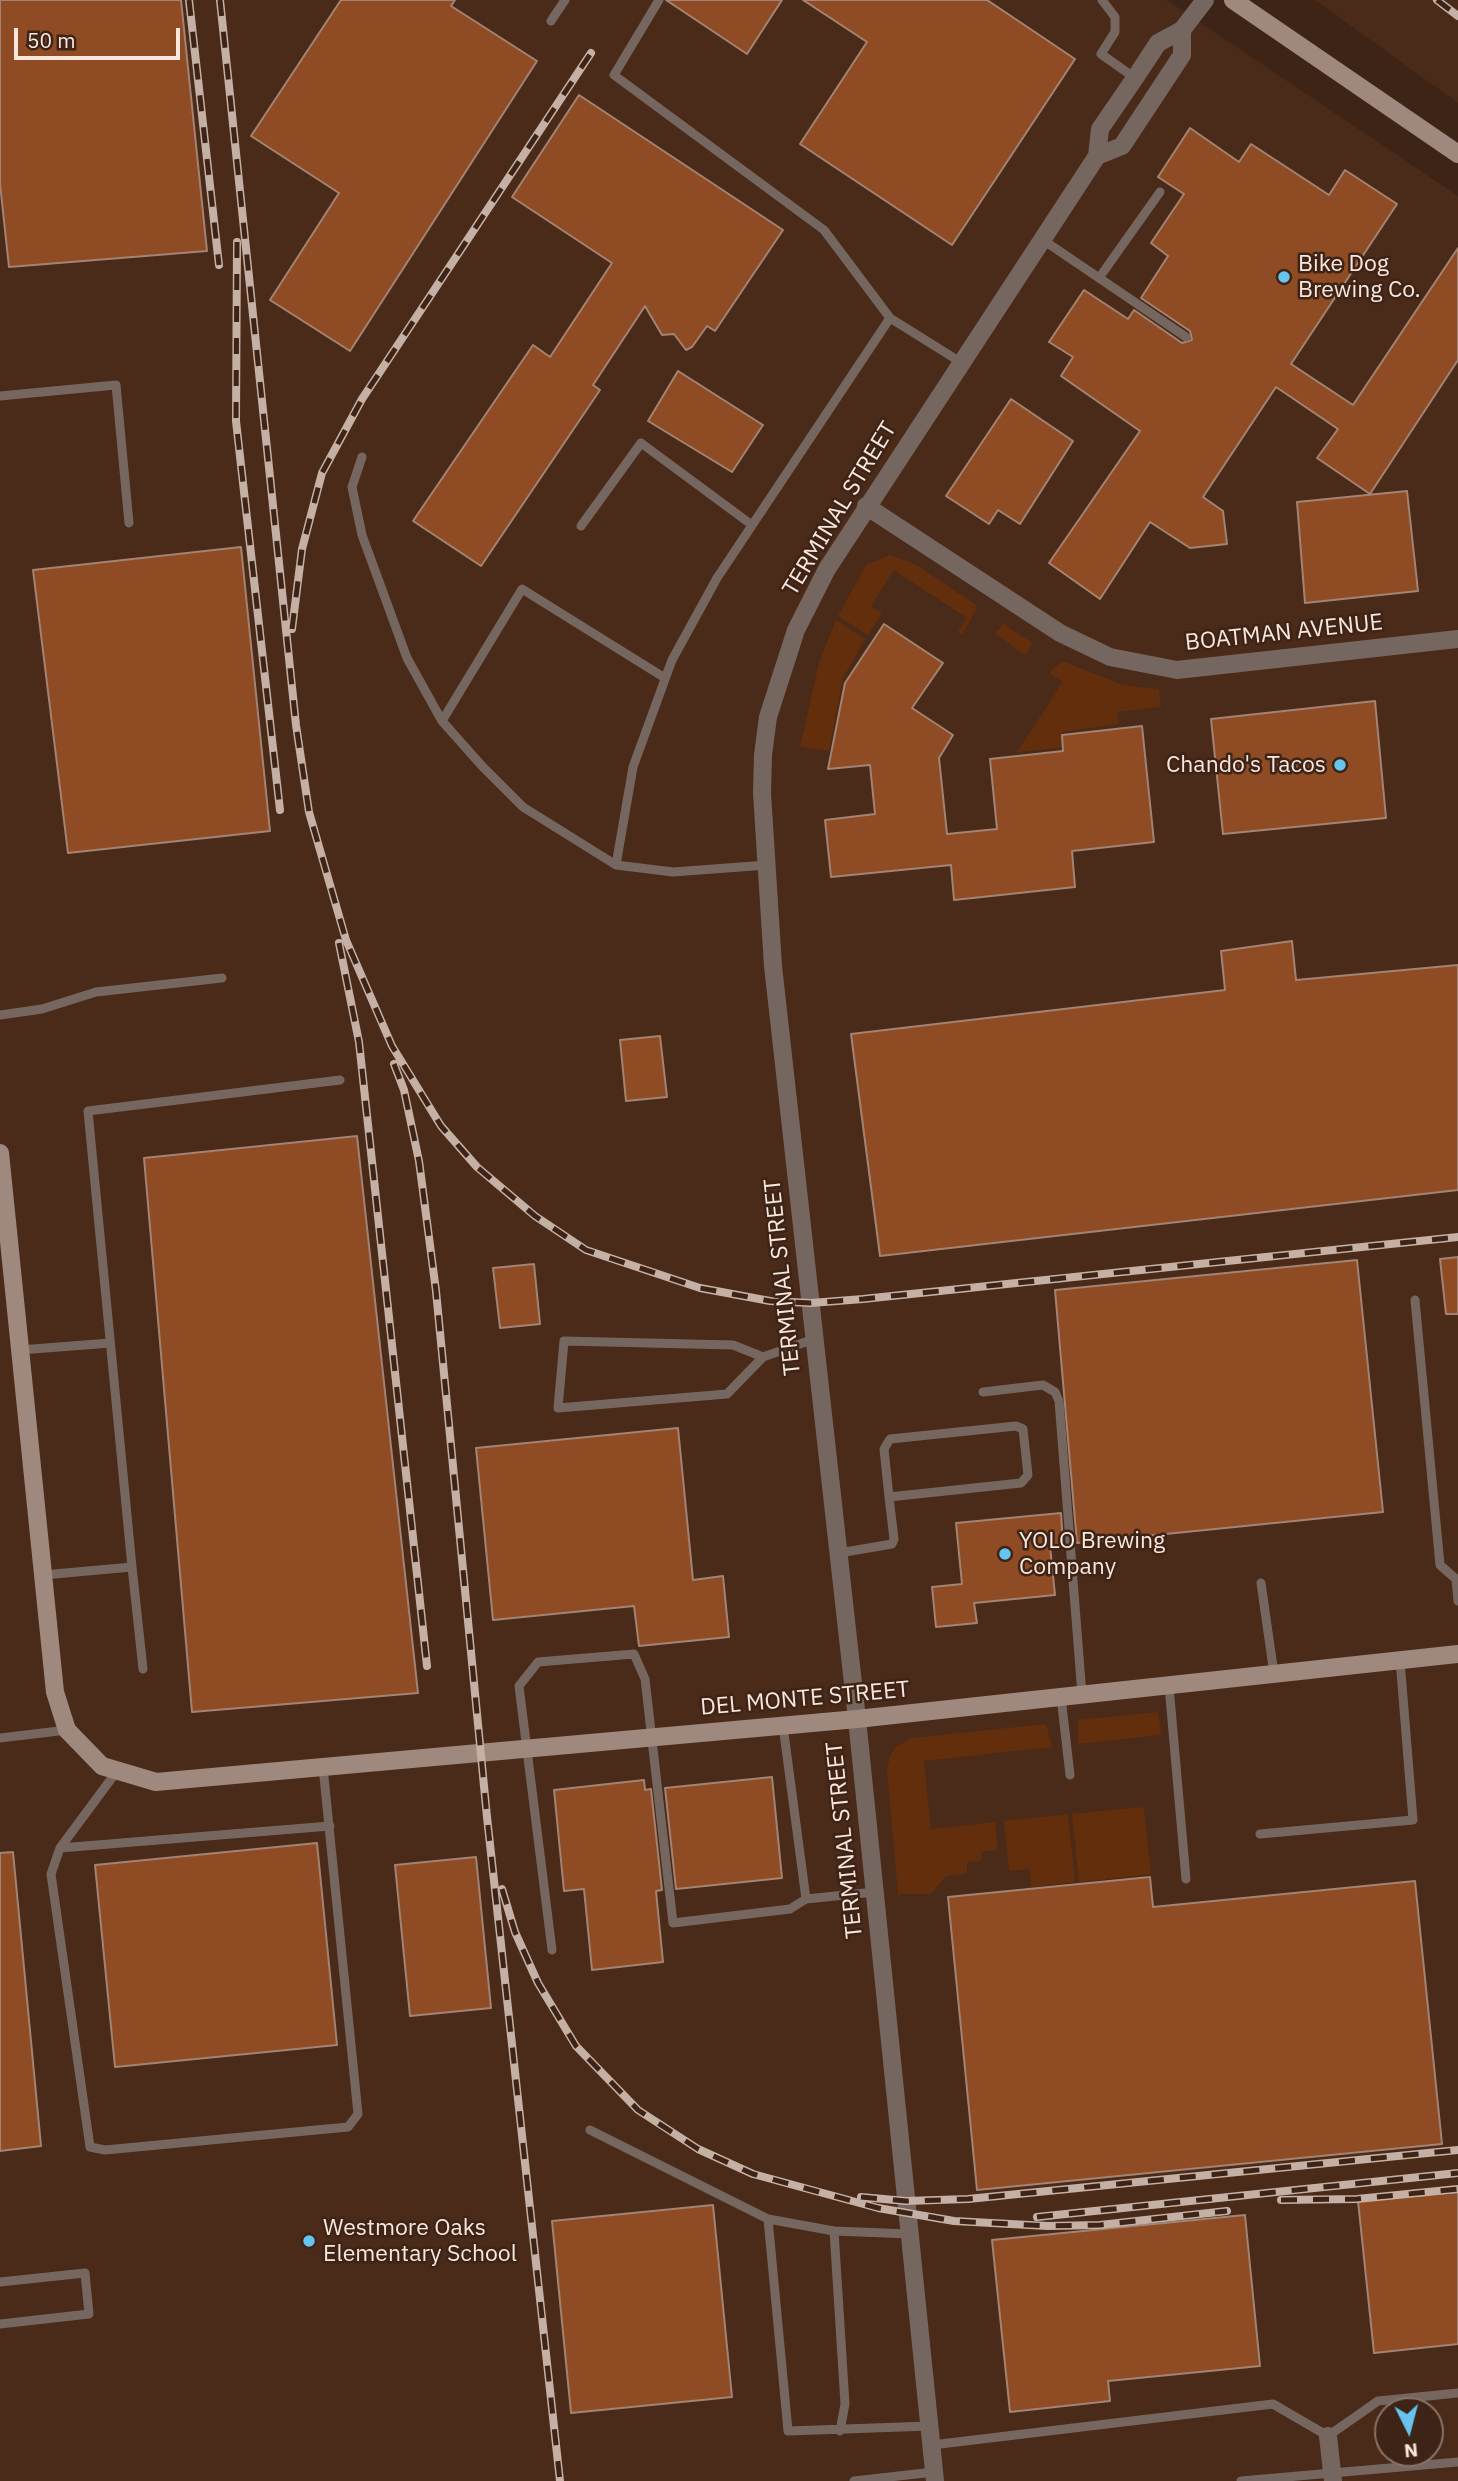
<!DOCTYPE html>
<style>
body{margin:0}
#map{position:relative;width:1458px;height:2481px;overflow:hidden;background:#3e2416;font-family:"IBM Plex Sans",sans-serif}
canvas{display:block}
.north{position:absolute;left:1374px;top:2397px;width:70px;height:70px;box-sizing:border-box;background:#3e2416;border:2px solid #897266;border-radius:50%;rotate:174deg;font-size:19px;font-weight:700;line-height:28px;text-align:center;color:#f9e7de}
.north::after{content:'';display:block;margin:auto;width:24px;height:32px;background:#65c5ee;clip-path:polygon(50% 0,100% 100%,50% 72%,0 100%)}
.scale{position:absolute;left:14px;top:28px;width:166px;height:32px;box-sizing:border-box;border:4px solid #f9e7de;border-top:0;padding-left:9px;font-size:21px;line-height:24px;white-space:nowrap;color:#f9e7de;-webkit-text-stroke:5px #3e2416;paint-order:stroke}
</style>
<div id="map">
<canvas width="1458" height="2481"></canvas>
<div class="north">N</div>
<div class="scale">50 m</div>
</div>
<script>
const context = document.querySelector('canvas').getContext('2d');
context.lineJoin = 'round';
function paint(path, color) {
  context.fillStyle = color;
  context.fill(path, 'evenodd');
}
function shape(rows) {
  const path = new Path2D();
  for (const r of rows) {
    path.moveTo(r[0], r[1]);
    for (let i = 2; i < r.length; i += 2) path.lineTo(r[i], r[i + 1]);
  }
  return path;
}
function stroke(path, color, width, dash) {
  context.strokeStyle = color;
  context.lineWidth = width;
  context.lineCap = dash ? 'butt' : 'round';
  context.setLineDash(dash || []);
  context.stroke(path);
}
function drawText(font, color, halo, rows, align = 'center') {
  context.font = font + ' "IBM Plex Sans",sans-serif';
  context.lineWidth = 5;
  context.setLineDash([]);
  context.textBaseline = 'middle';
  context.strokeStyle = halo;
  context.fillStyle = color;
  for (const [text, x, y, turn = 0] of rows) {
    context.save();
    context.translate(x, y);
    context.rotate((+turn || 0) * Math.PI / 180);
    context.textAlign = isNaN(turn) ? turn : align;
    if (halo) context.strokeText(text, 0, 0);
    context.fillText(text, 0, 0);
    context.restore();
  }
}
const built = shape([
 [0,0,1167,0,1458,196,1458,2481,0,2481],
 [1388,2411,1430,2411,1430,2453,1388,2453],
 [1315,0,1458,0,1458,103]
]);
const green = shape([
 [890,555,915,564,976,605,976,610,962,635,958,632,967,618,894,570,871,606,882,613,868,635,838,616,866,565],
 [836,620,865,639,843,678,829,751,800,747,819,663],
 [1004,624,1032,643,1026,656,995,633],
 [1062,661,1123,685,1159,689,1161,707,1117,712,1119,724,1062,732,1061,748,1017,752,1063,682,1049,673],
 [1158,1712,1161,1735,1078,1744,1078,1720],
 [1046,1724,1052,1747,924,1761,931,1829,995,1822,998,1850,981,1852,981,1861,967,1862,967,1873,946,1876,931,1894,898,1894,887,1771,890,1755,896,1747,911,1738],
 [1140,1807,1144,1809,1151,1874,1079,1882,1072,1814],
 [1068,1814,1075,1882,1031,1887,1030,1869,1009,1871,1004,1821]
]);
const building = shape([
 [0,0,181,0,207,251,9,267,0,184,0,0],
 [341,0,455,0,451,6,537,61,350,351,270,300,339,193,251,136,341,0],
 [666,0,782,0,747,54,666,0],
 [803,0,987,0,1075,59,952,245,800,144,867,42,803,0],
 [579,95,783,230,715,331,707,326,692,347,686,350,674,334,662,335,645,306,593,385,600,390,481,566,413,521,533,345,550,357,612,263,512,197,579,95],
 [1190,128,1239,162,1251,144,1329,195,1345,170,1397,204,1291,364,1353,405,1458,248,1458,360,1370,494,1317,458,1338,429,1276,387,1203,497,1223,511,1227,544,1190,548,1150,522,1100,599,1049,563,1140,431,1061,376,1073,357,1049,342,1084,290,1128,319,1134,310,1182,343,1192,340,1190,331,1141,298,1168,256,1151,243,1184,194,1158,177,1190,128],
 [678,371,763,425,732,472,648,421,678,371],
 [1011,399,1073,441,1020,524,998,510,989,524,946,496,1011,399],
 [1407,491,1418,591,1305,603,1297,502,1407,491],
 [241,547,270,831,68,853,33,570,241,547],
 [884,624,943,663,912,708,953,735,939,758,947,834,997,829,990,759,1063,751,1062,735,1142,726,1154,842,1072,851,1075,887,954,900,951,865,831,877,825,820,875,814,870,765,828,769,845,683,884,624],
 [1375,701,1386,818,1223,834,1211,719,1375,701],
 [1292,941,1296,980,1458,965,1458,1190,880,1256,851,1034,1225,990,1221,951,1292,941],
 [660,1036,667,1097,626,1101,620,1040,660,1036],
 [357,1136,418,1693,192,1712,144,1158,357,1136],
 [1458,1257,1458,1314,1446,1314,1440,1259,1458,1257],
 [1357,1260,1383,1512,1077,1543,1055,1290,1357,1260],
 [534,1264,540,1324,500,1328,493,1268,534,1264],
 [678,1428,693,1580,723,1576,729,1637,639,1646,634,1606,493,1620,476,1448,678,1428],
 [1061,1513,1063,1544,1050,1546,1055,1595,974,1603,977,1623,936,1627,932,1587,962,1584,956,1523,1061,1513],
 [772,1777,782,1878,676,1889,665,1788,772,1777],
 [644,1780,645,1790,651,1789,662,1890,656,1891,663,1962,592,1970,584,1889,564,1891,554,1790,644,1780],
 [317,1843,337,2045,115,2067,95,1865,317,1843],
 [13,1852,41,2146,0,2151,0,1853,13,1852],
 [476,1857,491,2008,410,2016,395,1865,476,1857],
 [1150,1877,1153,1907,1415,1881,1442,2144,977,2190,948,1897,1150,1877],
 [1458,2192,1458,2344,1374,2353,1358,2201,1458,2192],
 [713,2205,732,2397,571,2413,552,2221,713,2205],
 [1245,2215,1260,2366,1108,2381,1110,2401,1010,2412,992,2240,1245,2215]
]);
const lane = shape([
 [659,0,614,75,824,230,890,318],
 [1102,0,1115,17,1115,32,1101,54,1135,78],
 [551,21,565,0],
 [1043,240,1186,337],
 [1099,278,1160,192],
 [0,396,116,385,129,523],
 [362,457,352,487,362,535,407,658,442,721,482,766,523,807,616,865,673,872,767,865],
 [581,526,641,443,752,525],
 [442,721,522,589,665,678],
 [616,865,633,767,672,660,717,578,890,318,962,363],
 [0,1015,42,1009,96,992,222,978],
 [1415,1300,1440,1565,1456,1579,1458,1601],
 [20,1350,110,1343],
 [763,1357,733,1345,564,1341,558,1408,727,1394,763,1357,814,1339],
 [983,1392,1043,1385,1055,1392,1059,1401,1082,1695],
 [839,1553,892,1544,894,1539,889,1497,884,1449,890,1439,1016,1426,1023,1429,1028,1475,1021,1483,889,1497],
 [132,1567,88,1111,340,1080],
 [43,1575,132,1567,143,1669],
 [1261,1583,1274,1674],
 [1169,1686,1186,1879],
 [1061,1697,1070,1775],
 [783,1726,806,1899,875,1892],
 [0,1738,67,1730],
 [117,1771,60,1848,51,1874,90,2147,105,2150,348,2127,358,2114,323,1767],
 [1260,1834,1413,1820,1400,1660],
 [60,1848,330,1826],
 [552,1950,519,1686,538,1662,634,1654,645,1679,673,1923,790,1909,806,1899],
 [590,2130,768,2219,834,2231,910,2234],
 [768,2219,788,2431,930,2426],
 [834,2231,845,2404,840,2431],
 [0,2282,85,2273,89,2314,0,2324],
 [932,2445,1273,2404,1328,2436,1378,2401,1458,2393],
 [854,2481,934,2472],
 [1241,2481,1458,2462]
]);
const street = shape([
 [1097,156,1122,146,1182,55,1182,30],
 [866,506,1060,633,1110,657,1177,670,1458,639],
 [1328,2436,1333,2481],
 [935,2481,857,1719,773,966,762,793,763,755,768,717,796,630,827,569,1097,156,1100,129,1135,78,1158,43,1182,30,1205,0]
]);
const secondary = shape([
 [1233,0,1458,154],
 [0,1153,55,1692,67,1730,102,1766,156,1782,857,1719,1458,1654]
]);
const rail = shape([
 [189,0,219,265],
 [220,0,296,725,309,812,346,940,392,1046,441,1126,477,1167,535,1216,586,1250,700,1288,770,1301,811,1303,863,1299,1458,1237],
 [1437,0,1458,16],
 [237,242,236,421,280,810],
 [292,629,302,549,322,473,362,399,591,53],
 [339,943,359,1042,427,1666],
 [394,1064,404,1090,419,1161,436,1291,487,1817,560,2481],
 [502,1889,515,1932,538,1983,576,2046,638,2110,698,2149,753,2174,878,2208,954,2221,1048,2226,1100,2225,1227,2211],
 [861,2197,906,2201,968,2199,1458,2150],
 [1281,2200,1357,2199,1458,2189],
 [1037,2217,1458,2173]
]);
const markers = [
 [1284,277,7,"#65c5ee"],
 [1340,765,7,"#65c5ee"],
 [1005,1554,7,"#65c5ee"],
 [309,2241,7,"#65c5ee"]
];
const poiNames = [
 ["Bike Dog",1298,264],
 ["Brewing Co.",1298,290],
 ["Chando's Tacos",1326,765,"right"],
 ["YOLO Brewing",1019,1541],
 ["Company",1019,1567],
 ["Westmore Oaks",323,2228],
 ["Elementary School",323,2254]
];
const streetNames = [
 ["TERMINAL STREET",840,509,-59],
 ["BOATMAN AVENUE",1284,633,-6],
 ["TERMINAL STREET",783,1277,-96],
 ["DEL MONTE STREET",805,1699,-5],
 ["TERMINAL STREET",845,1840,-96]
];
paint(built, '#4a2a18');
paint(green, '#632e0c');
paint(building, '#8f4b23');
stroke(building, '#a38373', 2);
stroke(lane, '#756760', 9);
stroke(street, '#756760', 18);
stroke(secondary, '#9f897e', 18);
stroke(rail, '#c5b0a6', 8);
stroke(rail, '#3e2416', 5, [16]);
for (const [x, y, r, color] of markers) {
  const dot = new Path2D();
  dot.arc(x, y, r, 0, 2 * Math.PI);
  context.fillStyle = color;
  context.fill(dot);
  stroke(dot, '#3e2416', 2.5);
}
drawText('23px', '#f9e7de', '#3e2416', poiNames, 'left');
drawText('23px', '#f9e7de', '#3e2416', streetNames);
</script>
